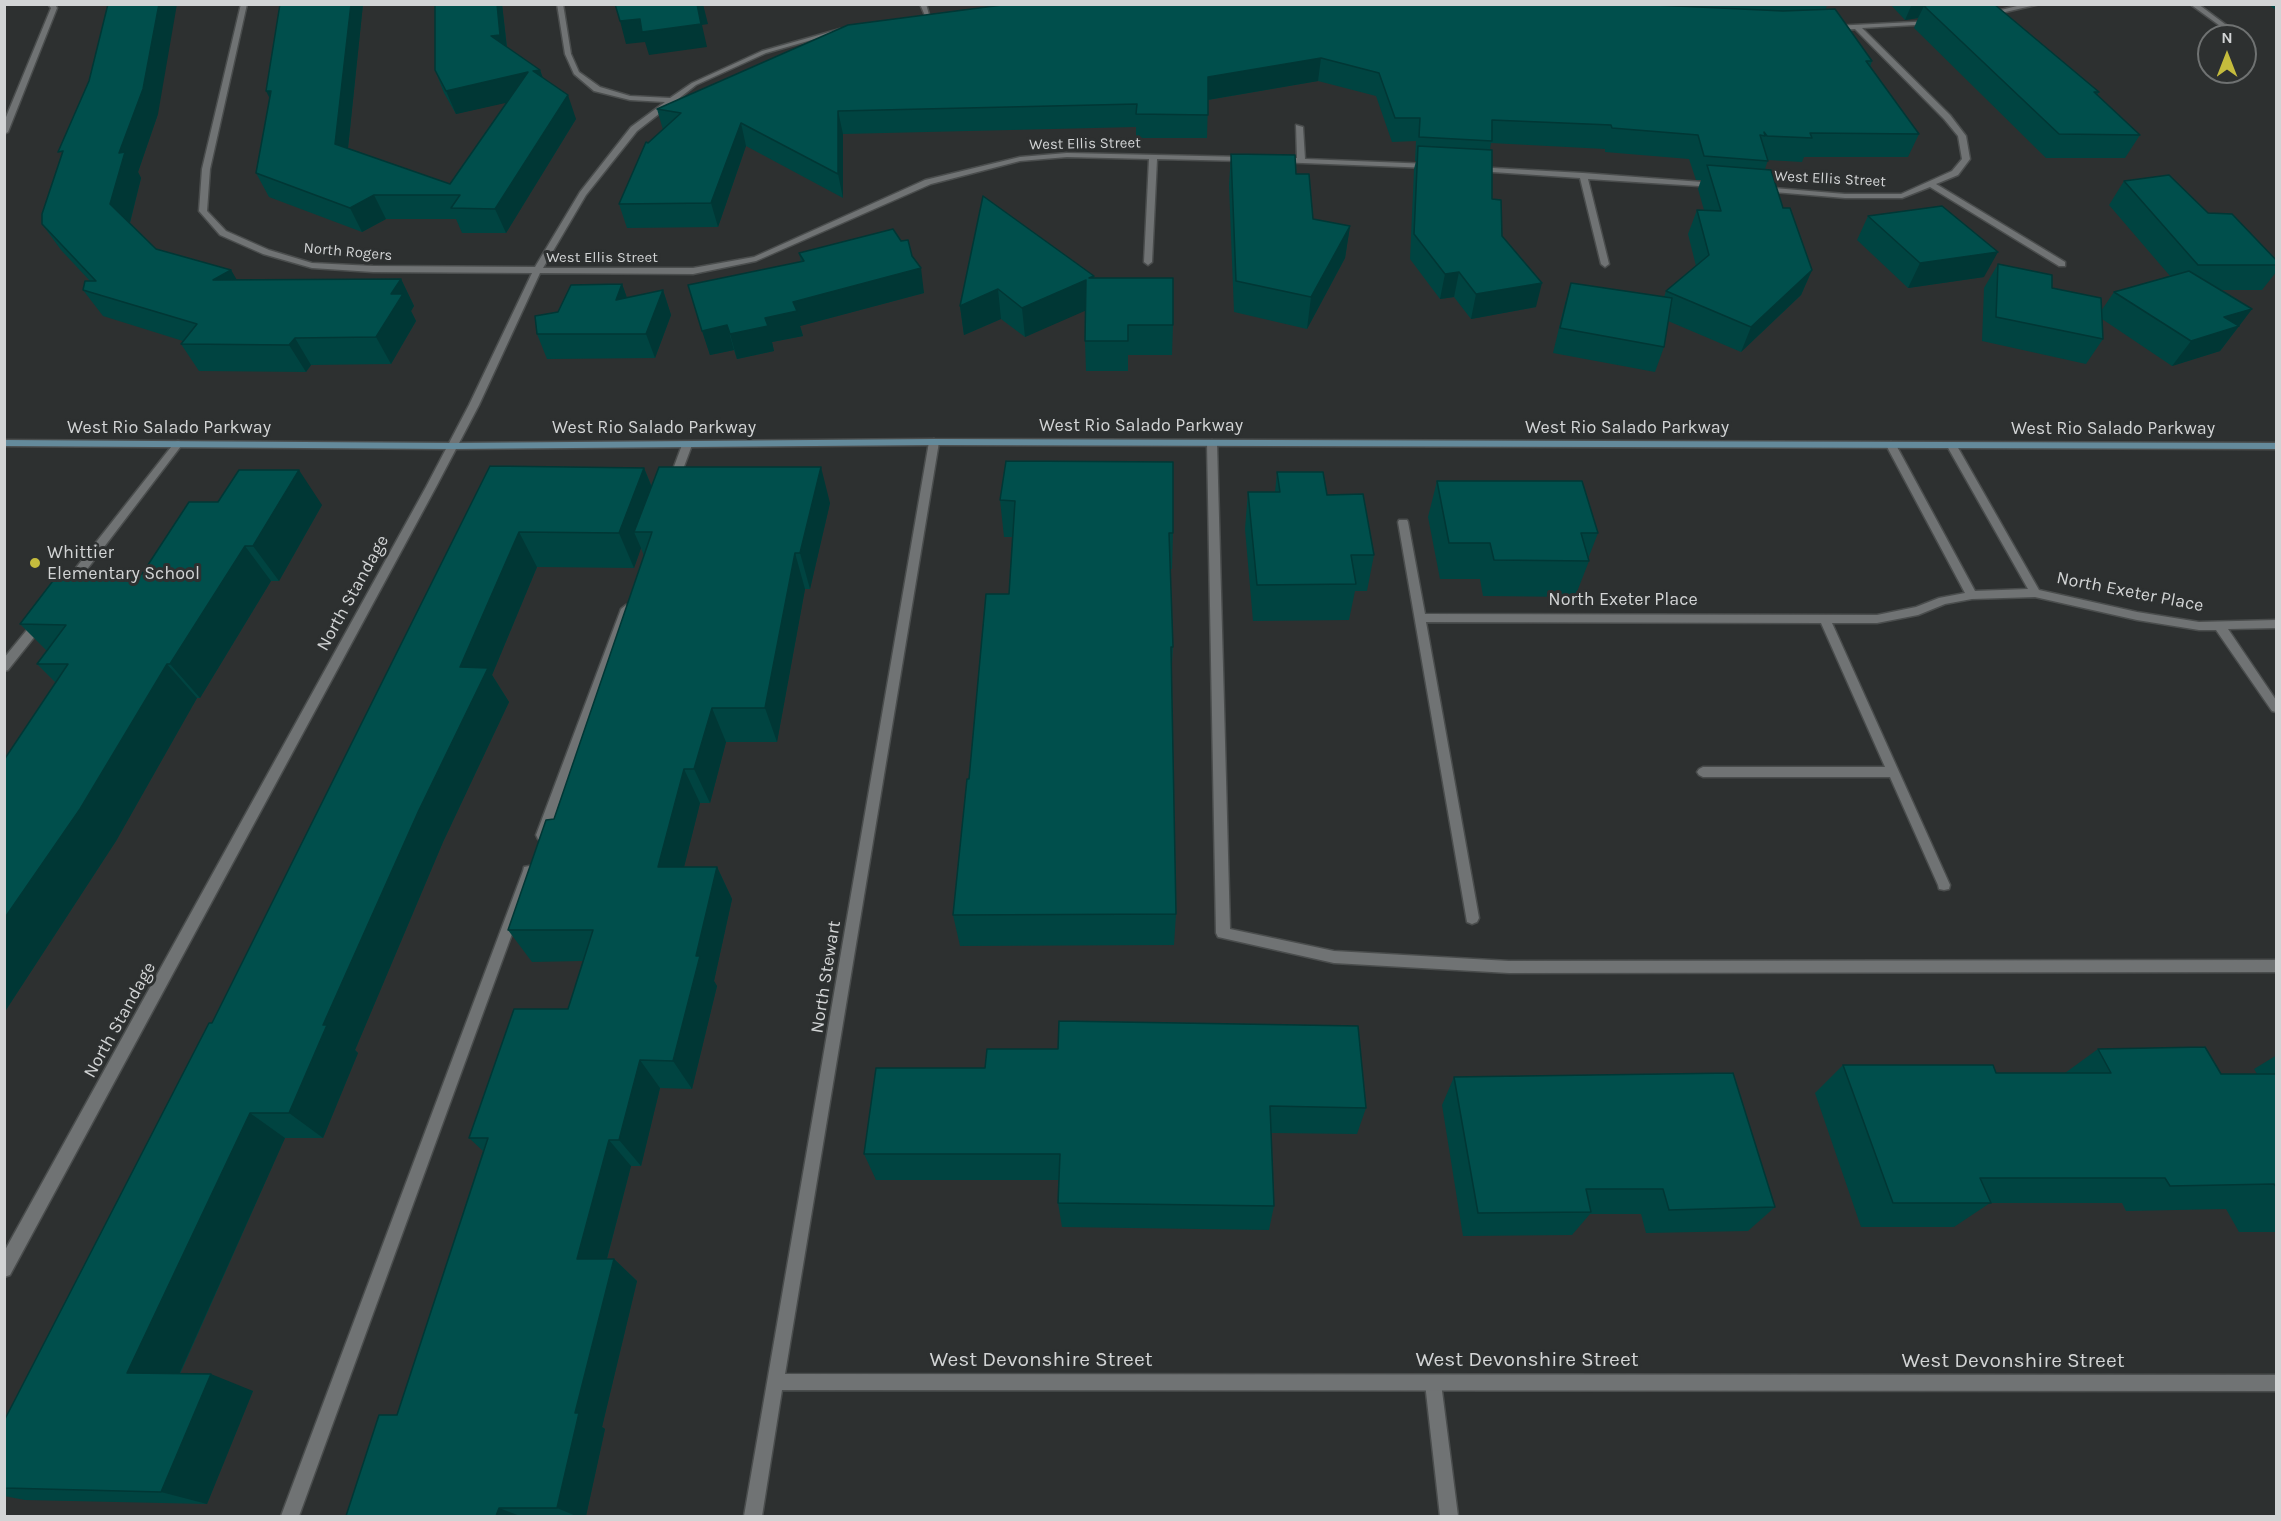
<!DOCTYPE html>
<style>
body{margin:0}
#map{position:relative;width:2281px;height:1521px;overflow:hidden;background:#2d3030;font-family:Karla,sans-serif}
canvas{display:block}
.frame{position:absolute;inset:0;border:6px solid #d2d4d5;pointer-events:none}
.north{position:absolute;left:2197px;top:24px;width:60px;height:60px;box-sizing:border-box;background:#2d3030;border:2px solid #6f7272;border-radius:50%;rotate:0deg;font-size:16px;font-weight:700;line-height:24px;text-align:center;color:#d2d4d5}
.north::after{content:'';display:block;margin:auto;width:21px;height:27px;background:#c5bc3d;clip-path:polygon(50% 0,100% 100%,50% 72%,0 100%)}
</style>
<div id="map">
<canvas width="2281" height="1521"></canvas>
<div class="frame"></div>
<div class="north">N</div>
</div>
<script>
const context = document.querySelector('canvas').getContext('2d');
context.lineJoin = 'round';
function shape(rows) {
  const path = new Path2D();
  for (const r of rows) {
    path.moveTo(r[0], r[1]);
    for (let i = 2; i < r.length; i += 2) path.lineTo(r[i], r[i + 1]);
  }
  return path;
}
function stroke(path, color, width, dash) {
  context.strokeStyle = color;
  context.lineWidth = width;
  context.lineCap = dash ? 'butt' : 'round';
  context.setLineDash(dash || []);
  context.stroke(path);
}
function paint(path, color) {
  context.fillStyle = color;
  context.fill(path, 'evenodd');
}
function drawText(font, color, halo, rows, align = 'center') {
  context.font = font + ' Karla,sans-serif';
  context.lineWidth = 6;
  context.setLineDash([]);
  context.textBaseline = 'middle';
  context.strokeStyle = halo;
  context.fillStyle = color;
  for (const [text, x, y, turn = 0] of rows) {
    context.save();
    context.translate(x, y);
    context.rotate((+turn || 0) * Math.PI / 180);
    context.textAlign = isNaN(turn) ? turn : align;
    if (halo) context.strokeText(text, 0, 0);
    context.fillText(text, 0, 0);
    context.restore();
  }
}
const lane = shape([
 [1212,440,1217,443,1230,929,1334,951,1509,961,2276,960,2276,972,1509,973,1334,963,1218,937,1216,933,1207,443,1212,440],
 [178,441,181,442,181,446,72,589,64,589,63,586,64,583,175,442,178,441],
 [687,442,692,445,679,480,674,483,670,482,669,480,682,445,687,442],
 [1891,442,1896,445,1975,591,2028,589,1947,446,1952,443,1957,446,2039,590,2137,612,2199,622,2276,620,2276,628,2228,629,2276,700,2276,712,2272,711,2216,630,2199,630,2137,620,2035,597,1972,599,1945,604,1918,615,1877,623,1832,623,1950,885,1949,889,1944,890,1939,889,1938,885,1890,777,1703,777,1699,775,1697,772,1699,769,1703,767,1885,767,1821,623,1426,622,1479,918,1477,922,1472,924,1467,922,1398,522,1399,520,1407,520,1408,522,1425,614,1877,615,1916,607,1939,598,1965,593,1886,445,1891,442],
 [626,605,631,609,548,835,546,839,542,840,538,839,536,835,621,609,626,605],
 [39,619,44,623,43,626,8,670,4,671,4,658,35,620,39,619],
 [529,866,534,867,535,871,299,1516,281,1516,523,871,524,867,529,866],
 [1433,1375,1439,1377,1441,1383,1458,1516,1440,1516,1425,1383,1427,1377,1433,1375]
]);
const street = shape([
 [48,4,55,4,57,8,8,132,4,134,4,122,51,8,48,4],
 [241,4,247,4,210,169,207,211,226,231,269,250,312,263,373,266,535,267,580,192,631,127,665,102,630,100,594,91,574,74,565,54,557,4,563,4,571,54,579,72,600,87,630,96,670,98,692,83,762,51,840,29,843,31,766,53,696,85,637,131,586,195,543,268,693,268,754,257,925,180,1020,157,1067,153,1245,157,1249,159,1245,161,1157,159,1152,262,1148,265,1144,262,1149,159,1067,157,1020,161,931,184,756,261,693,274,540,273,479,405,436,487,10,1275,4,1277,4,1252,426,487,469,405,532,273,373,272,312,268,263,254,220,235,199,211,202,169,241,4],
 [920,4,926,4,930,18,926,18,920,4],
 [2025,4,2040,4,1988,16,1985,14,2025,4],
 [2190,4,2198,4,2241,36,2234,36,2190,4],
 [1934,21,1935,22,1932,24,1862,28,1950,115,1966,136,1970,159,1958,175,1936,184,2065,262,2065,266,2059,266,1930,187,1902,198,1845,198,1762,191,1758,189,1762,187,1845,194,1901,194,1952,171,1962,159,1958,136,1944,119,1855,29,1833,30,1830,28,1833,26,1934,21],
 [1296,125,1303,127,1305,159,1430,164,1434,166,1430,168,1277,162,1276,160,1280,158,1297,158,1296,125],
 [1475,167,1583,173,1715,183,1719,185,1715,187,1588,179,1609,264,1605,267,1601,264,1580,178,1478,171,1475,171,1475,167],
 [934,439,939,442,785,1374,2276,1375,2276,1391,782,1390,762,1516,744,1516,929,442,934,439]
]);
const secondary = shape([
 [934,439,2276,443,2276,449,934,445,453,449,4,446,4,440,453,443,934,439]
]);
const wall = shape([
 [363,4,348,148,450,184,507,102,456,114,444,93,435,70,502,4,507,47,540,70,543,78,576,119,506,233,462,233,456,219,386,219,362,232,269,197,256,173],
 [1003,4,1827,4,1826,9,1872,61,1870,67,1919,134,1908,157,1804,157,1802,162,1768,160,1765,169,1812,270,1801,295,1741,352,1668,321,1664,347,1655,372,1553,353,1564,307,1571,283,1664,297,1666,291,1696,266,1688,234,1697,210,1704,210,1698,189,1701,180,1696,180,1689,159,1605,152,1605,149,1491,143,1490,150,1492,199,1502,236,1536,307,1471,319,1454,297,1440,299,1410,259,1414,169,1416,161,1415,161,1416,141,1392,142,1376,96,1318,81,1208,100,1207,138,1136,138,1136,127,843,134,843,198,746,146,718,227,627,228,619,204,648,143,663,130,657,109,1003,6],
 [1890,4,1994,4,2099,92,2097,95,2140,135,2125,158,2046,158,1914,28,1918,18,1905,20],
 [2268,4,2277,4,2277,11],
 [158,114,138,172,141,178,130,223,156,249,231,270,236,280,401,279,414,306,411,311,416,321,391,364,311,365,306,372,199,371,181,344,183,341,103,316,83,290,90,281,61,250,42,224],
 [1231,154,1296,174,1313,219,1350,226,1345,258,1307,329,1234,312,1229,185],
 [2124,181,2208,213,2277,261,2277,271,2262,290,2220,290,2252,309,2220,351,2172,366,2102,319,2103,339,2086,364,1982,341,1984,288,1998,264,2101,311,2114,292,2170,276,2109,205],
 [983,196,1094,278,1173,325,1172,355,1128,355,1128,371,1086,371,1085,341,1085,310,1025,337,1001,319,964,335,960,306],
 [1868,216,1984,277,1908,288,1857,240],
 [799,253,912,256,924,293,800,326,803,336,772,342,774,351,737,359,734,350,710,355,688,285,801,262],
 [622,284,627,298,663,290,671,315,655,358,547,359,537,334,558,312],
 [1006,461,1173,533,1172,569,1170,569,1173,647,1171,682,1176,914,1174,945,960,946,953,915,969,779,1009,594,1013,537,1004,537,1000,500],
 [490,466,644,468,652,487,830,503,810,589,805,589,777,742,726,742,710,803,700,803,684,867,717,867,732,899,714,981,717,986,692,1089,660,1088,641,1166,631,1166,607,1259,614,1259,637,1281,602,1427,605,1429,586,1516,346,1516,397,1415,483,1151,469,1138,568,1009,583,961,532,962,508,930,554,819,644,556,641,548,634,568,537,567,492,675,509,702,443,842,355,1050,358,1053,323,1138,285,1138,180,1374,253,1391,207,1504,25,1500,4,1496,4,1421,212,1023],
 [1277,472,1327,495,1374,555,1367,591,1355,591,1349,620,1253,621,1245,529,1248,492,1275,492],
 [1437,481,1598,533,1588,559,1589,561,1575,597,1483,596,1480,579,1440,579,1428,517],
 [322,505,279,581,271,581,200,698,197,698,116,841,4,1013,4,760,56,683,37,664,47,651,20,624],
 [2098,1049,2221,1074,2257,1074,2254,1069,2277,1055,2277,1232,2239,1232,2226,1209,2126,1211,2122,1203,1990,1203,1954,1227,1861,1227,1815,1093,1843,1065,1996,1073,2065,1073],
 [876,1068,1366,1108,1357,1134,1271,1133,1274,1206,1269,1230,1062,1227,1058,1203,1059,1180,876,1180,864,1154],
 [1454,1077,1775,1207,1748,1231,1646,1233,1641,1214,1590,1214,1572,1235,1463,1236,1442,1105]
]);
const shadedWall = shape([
 [159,4,177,4,158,114,138,172,141,178,128,230,110,204,119,153],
 [351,4,363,4,346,167,335,144],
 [497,4,502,4,508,58,491,36],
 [697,4,703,4,708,24,702,25,707,47,649,55,645,42,626,44,620,21],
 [1912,4,1969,4,1924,6,1918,18,1905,20],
 [1321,58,1318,81,1207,100,1208,77],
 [540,70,548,93,533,71],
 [528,72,537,96,456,114,446,91],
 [266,91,271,91,278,115],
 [568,95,576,119,506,233,495,209],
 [838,111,843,134,843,198,838,174],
 [741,123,746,146,718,227,711,203],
 [374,195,386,219,362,232,350,208],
 [1350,226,1345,258,1307,329,1311,297],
 [1998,252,1984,277,1908,288,1920,263],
 [921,268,924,293,800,326,803,336,772,342,774,351,737,359,730,334,765,318,793,302],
 [231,270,247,297,213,280],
 [1812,270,1801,295,1741,352,1751,327],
 [1459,272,1454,297,1440,299,1445,274],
 [401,279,414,306,411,311,416,321,391,364,376,337,391,294],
 [1086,280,1087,310,1025,337,1022,308],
 [1542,283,1536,307,1471,319,1476,294],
 [622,284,631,309,616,300],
 [998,289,1001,319,964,335,960,306],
 [663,290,671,315,655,358,646,334],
 [2252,309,2220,351,2172,366,2191,341,2224,317],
 [727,325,734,350,710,355,702,331],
 [295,338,311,365,306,372,289,345],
 [821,467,830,503,810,589,800,553],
 [644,468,658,503,634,532,641,548,634,568,619,533],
 [299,470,322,505,279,581,253,546],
 [519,532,537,567,492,675,509,702,443,842,355,1050,358,1053,323,1138,289,1113,460,667],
 [245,546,271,581,200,698,170,664],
 [795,553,805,589,777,742,765,708],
 [167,664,197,698,116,841,4,1013,4,919],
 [712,708,726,742,710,803,694,769],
 [684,769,700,803,676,899,658,867],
 [717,867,732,899,714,981,717,986,692,1089,673,1061,696,956],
 [640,1060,660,1088,641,1166,619,1140],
 [250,1113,285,1138,172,1390,127,1373],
 [609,1140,631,1166,601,1281,577,1259],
 [614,1259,637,1281,602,1427,605,1429,586,1516,576,1516,557,1508,575,1413],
 [211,1374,253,1391,207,1504,161,1492],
 [499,1508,520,1516,496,1516]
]);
const building = shape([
 [108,4,159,4,143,89,119,153,125,152,110,204,156,249,231,270,213,280,401,279,391,294,403,294,376,337,295,338,289,345,181,344,197,324,83,290,85,281,96,281,42,224,42,214,63,151,58,152,89,81,108,4],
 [280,4,351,4,335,144,450,184,528,72,446,91,435,70,435,4,497,4,500,35,491,36,540,70,533,71,568,95,495,209,451,208,460,195,374,195,350,208,256,173,271,91,266,91,280,4],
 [615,4,697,4,701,24,642,32,640,19,620,21,615,4],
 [1010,4,1634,4,1783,11,1835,9,1872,61,1866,61,1919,134,1810,133,1812,138,1767,136,1764,132,1765,136,1760,135,1768,161,1704,156,1698,135,1612,128,1611,125,1492,120,1492,141,1419,137,1420,118,1395,118,1379,73,1321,58,1208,77,1208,115,1136,114,1137,104,838,111,838,174,741,123,711,203,619,204,646,142,648,143,681,113,657,109,848,25,1010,4],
 [1933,4,1994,4,2099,92,2094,92,2140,135,2059,134,1924,6,1933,4],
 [1418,146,1492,150,1492,199,1501,200,1502,236,1542,283,1476,294,1459,272,1445,274,1414,234,1418,146],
 [1231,154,1295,155,1296,174,1309,174,1313,219,1350,226,1311,297,1236,281,1231,154],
 [1707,165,1771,170,1783,208,1790,208,1812,270,1751,327,1666,291,1709,255,1697,210,1721,211,1707,165],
 [2169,175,2208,213,2232,214,2277,261,2277,265,2198,265,2124,181,2169,175],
 [983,196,1094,276,1089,278,1173,278,1173,325,1128,325,1128,341,1085,341,1086,280,1022,308,998,289,960,306,983,196],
 [1942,206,1998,252,1920,263,1868,216,1942,206],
 [893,229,901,241,908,240,912,256,921,268,793,302,797,311,765,318,768,326,730,334,727,325,702,331,688,285,804,261,799,253,893,229],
 [1998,264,2052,275,2052,288,2101,298,2103,339,1996,317,1998,264],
 [2189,271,2252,309,2224,317,2239,326,2191,341,2114,292,2189,271],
 [1571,283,1672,298,1664,347,1560,328,1571,283],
 [622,284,616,300,663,290,646,334,537,334,535,316,558,312,571,285,622,284],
 [1006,461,1173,462,1173,533,1169,533,1173,647,1171,647,1176,914,953,915,967,779,969,779,986,594,1009,594,1015,501,1000,500,1006,461],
 [490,466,644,468,619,533,519,532,460,667,488,668,419,810,323,1025,327,1025,289,1113,250,1113,127,1373,211,1374,161,1492,4,1488,4,1421,209,1023,212,1023,490,466],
 [659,467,821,467,800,553,795,553,765,708,712,708,694,769,684,769,658,867,717,867,696,956,700,956,673,1061,640,1060,619,1140,609,1140,577,1259,614,1259,575,1413,579,1413,557,1508,499,1508,496,1516,346,1516,379,1415,397,1415,488,1138,469,1138,514,1009,568,1009,593,930,508,930,546,820,554,819,652,532,634,532,659,467],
 [239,470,299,470,253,546,245,546,170,664,167,664,80,809,4,919,4,760,68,664,37,664,66,625,20,624,59,573,142,574,189,502,218,502,239,470],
 [1277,472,1323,472,1327,495,1363,494,1374,555,1351,555,1356,584,1257,585,1248,492,1280,492,1277,472],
 [1437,481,1582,481,1598,533,1581,533,1589,561,1494,560,1490,543,1449,543,1437,481],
 [1059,1021,1358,1026,1366,1108,1270,1106,1274,1206,1058,1203,1060,1154,864,1154,876,1068,985,1068,987,1049,1058,1049,1059,1021],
 [2205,1047,2221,1074,2277,1074,2277,1188,2274,1184,2170,1186,2165,1178,1980,1178,1991,1203,1893,1203,1843,1065,1993,1065,1996,1073,2111,1073,2098,1049,2205,1047],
 [1733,1073,1775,1207,1669,1210,1663,1189,1586,1189,1591,1212,1478,1213,1454,1077,1733,1073]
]);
const markers = [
 [35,563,6,"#c5bc3d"]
];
const farStreetnames = [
 ["West Ellis Street",1085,144,-1],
 ["West Ellis Street",1830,179,3],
 ["North Rogers",348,252,5],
 ["West Ellis Street",602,258]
];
const streetNames = [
 ["West Rio Salado Parkway",1141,426],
 ["West Rio Salado Parkway",169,428],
 ["West Rio Salado Parkway",654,428],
 ["West Rio Salado Parkway",1627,428],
 ["West Rio Salado Parkway",2113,429],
 ["North Exeter Place",2130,592,11],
 ["North Standage",353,593,-61],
 ["North Exeter Place",1623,600],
 ["North Stewart",826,977,-81],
 ["North Standage",120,1020,-61]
];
const poiNames = [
 ["Whittier",47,553],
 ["Elementary School",47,574]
];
const nearStreetnames = [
 ["West Devonshire Street",1041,1360],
 ["West Devonshire Street",1527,1360],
 ["West Devonshire Street",2013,1361]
];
stroke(lane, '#4a4d4d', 3);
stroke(street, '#4a4d4d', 3);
stroke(secondary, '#4a4d4d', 3);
paint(lane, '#707374');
paint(street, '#707374');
paint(secondary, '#648a9b');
paint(wall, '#004441');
paint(shadedWall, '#003735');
paint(building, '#004f4c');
stroke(building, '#003735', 1.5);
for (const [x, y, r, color] of markers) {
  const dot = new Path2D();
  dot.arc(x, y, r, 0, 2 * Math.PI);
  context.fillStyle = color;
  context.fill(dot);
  stroke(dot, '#2d3030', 2);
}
drawText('15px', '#d2d4d5', '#2d3030', farStreetnames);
drawText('18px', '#d2d4d5', '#2d3030', streetNames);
drawText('18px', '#d2d4d5', '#2d3030', poiNames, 'left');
drawText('21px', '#d2d4d5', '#2d3030', nearStreetnames);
</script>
